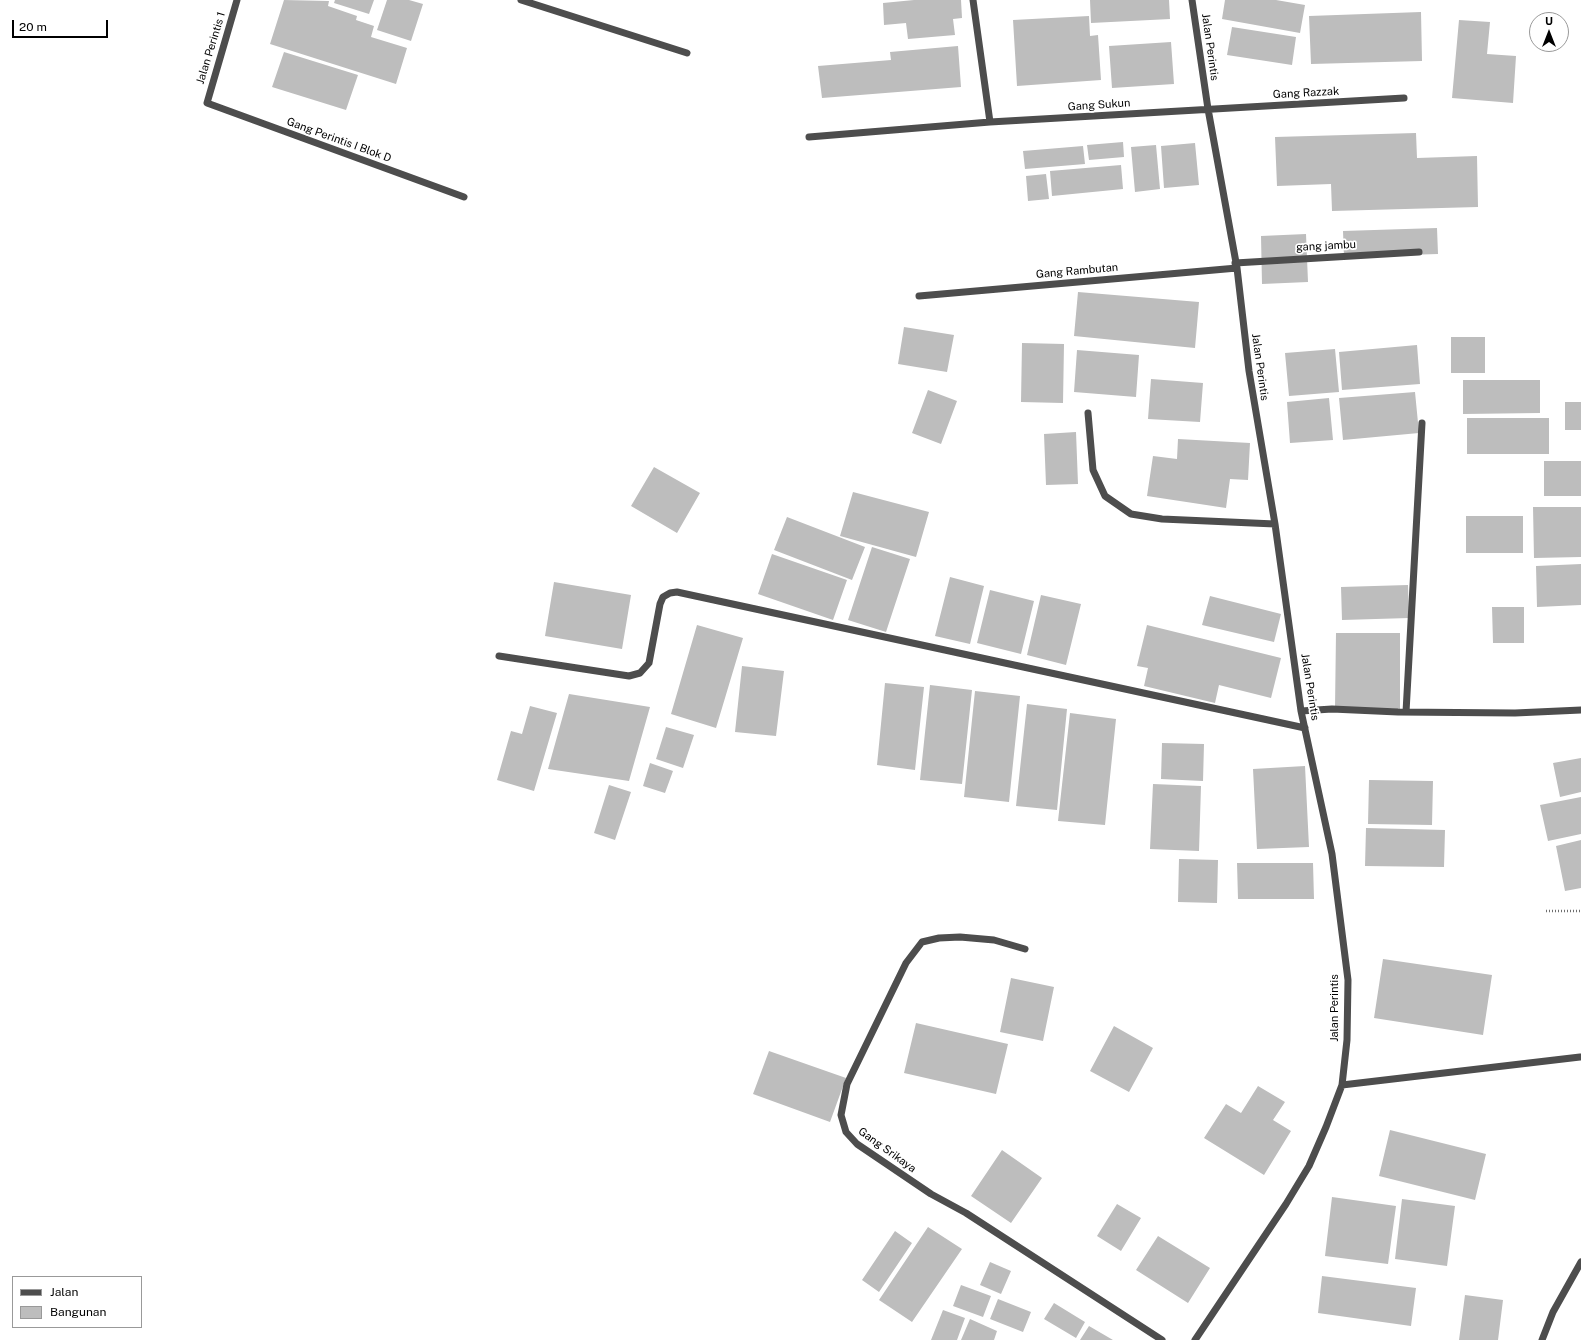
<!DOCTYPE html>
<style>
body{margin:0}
#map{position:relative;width:1581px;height:1340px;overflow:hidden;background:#fff;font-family:"Public Sans",sans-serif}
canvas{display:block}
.legend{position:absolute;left:12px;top:1276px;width:130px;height:52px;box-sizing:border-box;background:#fff;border:1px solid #999;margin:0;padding:5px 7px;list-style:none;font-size:12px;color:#000}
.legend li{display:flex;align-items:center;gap:8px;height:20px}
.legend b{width:20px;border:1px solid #999}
.north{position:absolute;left:1529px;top:12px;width:40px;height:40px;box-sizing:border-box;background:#fff;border:1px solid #999;border-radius:50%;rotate:0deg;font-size:11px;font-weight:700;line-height:16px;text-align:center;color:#000}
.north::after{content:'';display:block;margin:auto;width:14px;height:18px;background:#000;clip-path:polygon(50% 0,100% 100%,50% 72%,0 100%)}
.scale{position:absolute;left:12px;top:20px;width:96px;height:18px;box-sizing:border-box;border:2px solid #000;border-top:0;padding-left:5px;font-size:12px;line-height:14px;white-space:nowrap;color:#000;-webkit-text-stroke:3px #fff;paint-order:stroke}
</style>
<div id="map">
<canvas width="1581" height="1340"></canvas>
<ul class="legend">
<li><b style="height:5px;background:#4d4d4d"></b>Jalan</li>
<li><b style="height:11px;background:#bdbdbd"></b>Bangunan</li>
</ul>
<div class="north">U</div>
<div class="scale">20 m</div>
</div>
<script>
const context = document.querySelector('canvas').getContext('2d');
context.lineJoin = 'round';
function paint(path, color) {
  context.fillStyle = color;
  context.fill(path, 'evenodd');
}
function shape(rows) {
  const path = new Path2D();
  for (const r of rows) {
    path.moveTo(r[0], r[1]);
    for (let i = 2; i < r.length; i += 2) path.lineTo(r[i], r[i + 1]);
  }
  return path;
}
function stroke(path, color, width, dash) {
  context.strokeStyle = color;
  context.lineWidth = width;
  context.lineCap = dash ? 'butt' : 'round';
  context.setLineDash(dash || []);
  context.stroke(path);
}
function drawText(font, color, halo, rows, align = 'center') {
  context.font = font + ' "Public Sans",sans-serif';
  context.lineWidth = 3.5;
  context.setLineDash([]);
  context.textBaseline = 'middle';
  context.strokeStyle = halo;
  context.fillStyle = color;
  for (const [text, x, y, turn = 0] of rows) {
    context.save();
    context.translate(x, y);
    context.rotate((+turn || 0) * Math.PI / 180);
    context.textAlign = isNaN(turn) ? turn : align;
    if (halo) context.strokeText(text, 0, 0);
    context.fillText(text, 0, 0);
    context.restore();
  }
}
const building = shape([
 [284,0,329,1,328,6,357,16,356,20,374,26,371,37,407,48,396,84,270,44],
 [335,0,374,0,369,14,334,3],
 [387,0,409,0,423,4,411,41,377,30],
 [914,0,961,0,962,18,953,19,955,35,908,39,906,23,884,25,883,3],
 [1090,0,1169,0,1170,19,1091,23],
 [1225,0,1276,0,1305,5,1300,33,1222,19],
 [1421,12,1422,61,1311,64,1309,16],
 [1089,16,1090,36,1098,35,1101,80,1017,86,1013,20],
 [1459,20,1490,22,1487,54,1516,56,1513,103,1452,98],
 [1232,27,1296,37,1292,65,1227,55],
 [1171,42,1174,84,1112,88,1109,46],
 [958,46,961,87,822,98,818,66,891,60,890,52],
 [284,52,358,75,346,110,272,87],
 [1416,133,1417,158,1477,156,1478,207,1332,211,1331,184,1277,186,1275,137],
 [1123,142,1124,157,1089,160,1087,145],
 [1195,143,1199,185,1164,188,1161,146],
 [1156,145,1160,189,1135,192,1131,147],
 [1083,146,1085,164,1025,169,1023,151],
 [1121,165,1123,189,1052,196,1050,171],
 [1046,174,1049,199,1028,201,1026,176],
 [1437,228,1438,254,1344,257,1343,231],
 [1306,234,1308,282,1262,284,1261,236],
 [1078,292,1199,302,1195,348,1074,336],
 [904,327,954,335,947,372,898,364],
 [1451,337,1485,337,1485,373,1451,373],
 [1022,343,1064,344,1063,403,1021,402],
 [1417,345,1420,384,1342,390,1339,352],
 [1335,349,1339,392,1289,396,1285,353],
 [1077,350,1139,355,1136,397,1074,392],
 [1151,379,1203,383,1200,422,1148,419],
 [1463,380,1540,380,1540,413,1463,414],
 [928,390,957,401,941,444,912,433],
 [1415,392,1419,433,1343,440,1339,398],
 [1329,398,1333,440,1290,443,1287,402],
 [1565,402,1581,402,1581,430,1565,430],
 [1467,418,1549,418,1549,454,1467,454],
 [1076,432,1078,484,1046,485,1044,434],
 [1178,439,1250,443,1248,480,1230,479,1226,508,1147,496,1153,456,1177,459],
 [1544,461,1581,461,1581,496,1544,496],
 [654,467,700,493,677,533,631,506],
 [853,492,929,512,916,557,840,536],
 [1533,507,1581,507,1581,557,1534,558],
 [1466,516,1523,516,1523,553,1466,553],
 [787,517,865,547,852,580,774,550],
 [872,547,910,559,886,632,848,620],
 [772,554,847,580,833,620,758,594],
 [1581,564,1581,605,1537,607,1536,566],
 [950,577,984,586,970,644,935,636],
 [554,582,631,595,622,649,545,636],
 [1408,585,1409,618,1342,620,1341,587],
 [990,590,1034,601,1021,654,977,643],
 [1041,595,1081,604,1066,665,1027,655],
 [1210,596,1281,614,1274,642,1202,625],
 [1492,607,1524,607,1524,643,1493,643],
 [697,625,743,638,716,728,671,714],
 [1147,625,1281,658,1271,698,1219,685,1215,703,1144,686,1148,668,1137,666],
 [1336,633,1400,633,1400,709,1335,708],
 [742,666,784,671,776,736,735,732],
 [885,683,924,687,915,770,877,765],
 [930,685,972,690,962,784,920,780],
 [975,691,1020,696,1009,802,964,797],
 [569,694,650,707,629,781,548,769],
 [1027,704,1067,709,1057,810,1016,806],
 [530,706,557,713,534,791,497,780,511,731,522,734],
 [1070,713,1116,719,1105,825,1058,821],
 [666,727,694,735,683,768,656,759],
 [1162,743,1204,744,1203,781,1161,779],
 [1581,758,1581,792,1560,797,1553,763],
 [650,763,673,771,665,793,643,786],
 [1305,766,1309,847,1257,849,1253,769],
 [1369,780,1433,781,1432,825,1368,824],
 [1153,784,1201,786,1199,851,1150,849],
 [609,785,631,792,615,840,594,833],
 [1581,797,1581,834,1548,841,1540,805],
 [1366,828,1445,830,1444,867,1365,866],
 [1581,840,1581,888,1565,891,1556,846],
 [1179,859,1218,860,1217,903,1178,902],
 [1237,863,1313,863,1314,899,1238,899],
 [1383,959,1492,975,1483,1035,1374,1018],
 [1011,978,1054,987,1043,1041,1000,1032],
 [916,1023,1008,1044,996,1094,904,1073],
 [1114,1026,1153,1048,1129,1092,1090,1071],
 [769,1051,846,1078,830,1122,753,1094],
 [1258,1086,1285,1102,1273,1120,1291,1131,1264,1175,1204,1138,1226,1104,1241,1113],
 [1390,1130,1486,1154,1475,1200,1379,1176],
 [1002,1150,1042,1178,1011,1223,971,1196],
 [1332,1197,1396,1206,1388,1264,1325,1256],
 [1402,1199,1455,1206,1447,1266,1395,1259],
 [1117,1204,1141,1218,1121,1251,1097,1236],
 [928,1227,962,1249,912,1322,879,1300],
 [895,1231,912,1243,879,1292,862,1280],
 [1158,1236,1210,1268,1188,1303,1136,1270],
 [990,1262,1011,1271,1001,1294,980,1285],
 [1322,1276,1416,1288,1411,1326,1318,1313],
 [961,1285,991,1296,983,1317,953,1306],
 [1465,1295,1503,1300,1498,1340,1459,1340],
 [998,1299,1031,1312,1023,1332,990,1319],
 [1054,1303,1085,1322,1076,1338,1044,1319],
 [943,1310,965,1318,957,1340,931,1340],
 [970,1319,997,1331,994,1340,961,1340],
 [1089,1326,1113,1340,1080,1340]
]);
const path = shape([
 [1546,911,1581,911]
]);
const minor = shape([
 [237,0,207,103,464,197],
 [521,0,687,53],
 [973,0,990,122,1404,98],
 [1192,0,1208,109,1237,268,1249,371,1275,524,1301,711,1332,854,1348,980,1347,1040,1342,1085,1326,1127,1309,1166,1286,1204,1195,1340],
 [809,137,990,122],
 [1235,263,1419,252],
 [919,296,1237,268],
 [1088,413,1093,470,1105,496,1131,514,1162,519,1275,524],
 [499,656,629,676,640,673,649,663,660,604,663,597,670,593,677,592,1305,728],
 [1301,711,1332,709,1398,712,1515,713,1581,710],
 [1406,712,1422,423],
 [1025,949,994,940,960,937,939,938,922,942,906,963,847,1084,841,1115,846,1132,857,1144,931,1194,966,1213,1162,1340],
 [1342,1085,1580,1057],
 [1542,1340,1553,1312,1581,1262]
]);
const streetNames = [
 ["Jalan Perintis",1210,47,82],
 ["Jalan Perintis 1",211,48,-73],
 ["Gang Razzak",1306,93,-3],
 ["Gang Sukun",1099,105,-4],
 ["Gang Perintis I Blok D",339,140,20],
 ["gang jambu",1326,246,-3],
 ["Gang Rambutan",1077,271,-5],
 ["Jalan Perintis",1260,367,82],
 ["Jalan Perintis",1310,687,81],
 ["Jalan Perintis",1335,1008,-90],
 ["Gang Srikaya",887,1150,36]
];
paint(building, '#bdbdbd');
stroke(path, '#6f6f6f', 2.5, [1, 2]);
stroke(minor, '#4d4d4d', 7);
drawText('11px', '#000', '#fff', streetNames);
</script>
